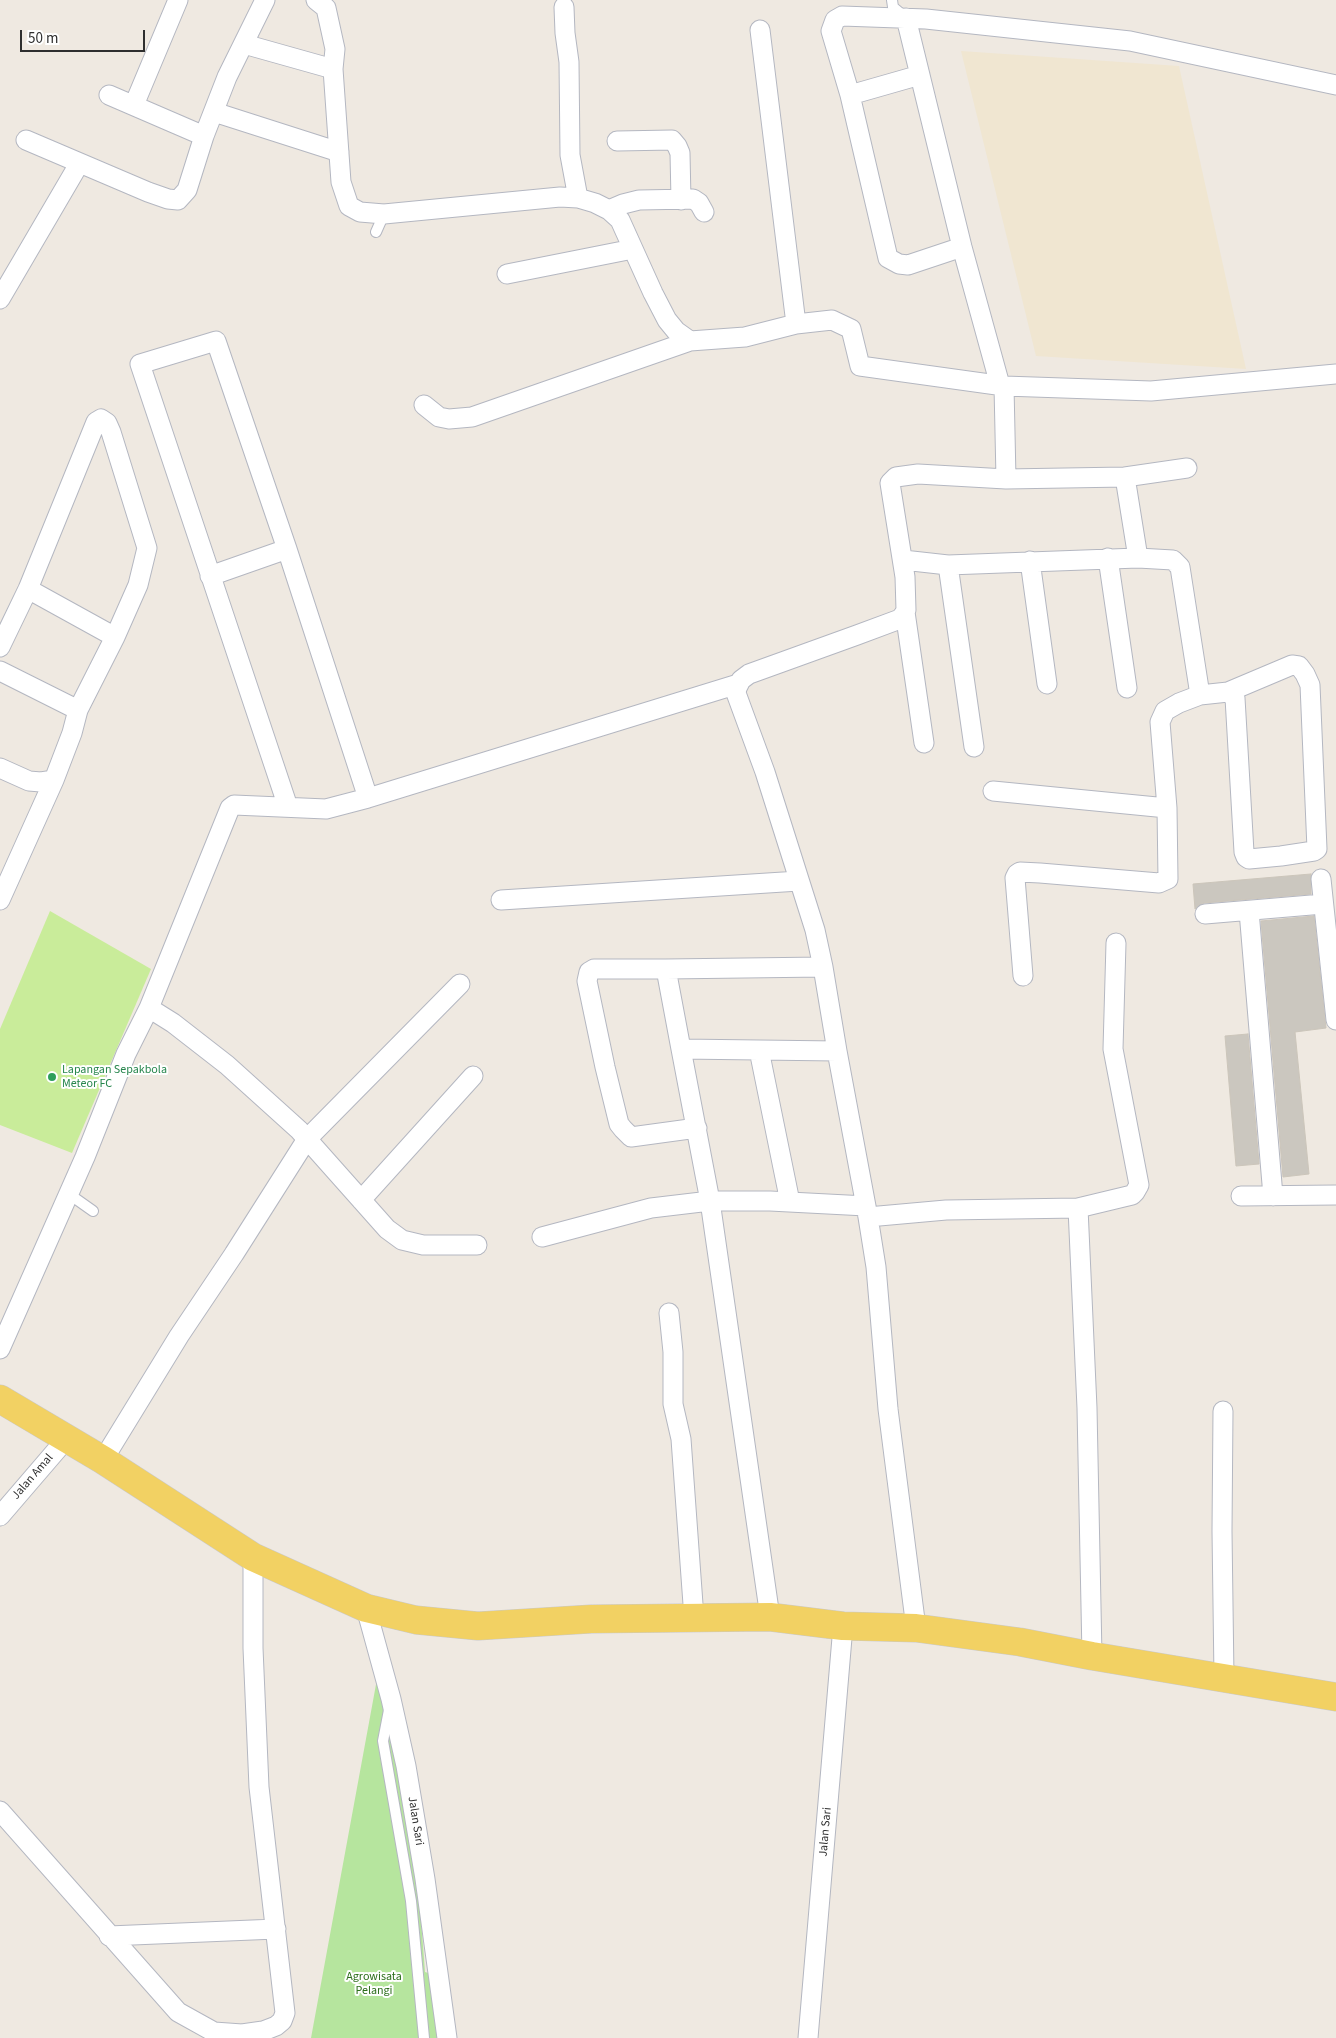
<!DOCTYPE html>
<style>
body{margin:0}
#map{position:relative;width:1336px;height:2038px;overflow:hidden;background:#efe9e1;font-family:"Source Sans 3",sans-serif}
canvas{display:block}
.scale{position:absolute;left:20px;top:30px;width:125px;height:22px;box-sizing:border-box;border:2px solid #2e2e2e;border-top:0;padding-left:6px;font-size:15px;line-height:18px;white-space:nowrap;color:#2e2e2e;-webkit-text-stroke:4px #fff;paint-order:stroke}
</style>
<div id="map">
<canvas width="1336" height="2038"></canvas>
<div class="scale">50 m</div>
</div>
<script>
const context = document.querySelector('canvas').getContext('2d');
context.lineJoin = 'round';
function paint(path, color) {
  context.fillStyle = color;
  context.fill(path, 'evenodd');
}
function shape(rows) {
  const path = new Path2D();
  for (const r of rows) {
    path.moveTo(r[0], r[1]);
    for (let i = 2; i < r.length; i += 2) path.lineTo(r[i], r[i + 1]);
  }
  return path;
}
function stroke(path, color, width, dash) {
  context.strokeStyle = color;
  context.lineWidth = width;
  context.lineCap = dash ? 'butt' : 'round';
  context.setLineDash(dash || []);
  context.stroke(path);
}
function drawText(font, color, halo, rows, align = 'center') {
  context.font = font + ' "Source Sans 3",sans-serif';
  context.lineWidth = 4;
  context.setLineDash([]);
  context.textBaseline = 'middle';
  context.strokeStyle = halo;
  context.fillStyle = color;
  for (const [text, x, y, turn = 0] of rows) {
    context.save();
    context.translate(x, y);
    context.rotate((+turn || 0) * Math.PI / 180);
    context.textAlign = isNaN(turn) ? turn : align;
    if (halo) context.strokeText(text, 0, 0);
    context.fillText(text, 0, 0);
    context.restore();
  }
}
const education = shape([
 [961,51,1179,66,1246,369,1036,356]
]);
const green = shape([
 [377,1679,393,1735,421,1920,425,1972,435,1975,439,2038,311,2038]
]);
const pitch = shape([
 [50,911,151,969,72,1153,0,1125,0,1029]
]);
const building = shape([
 [1311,874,1311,894,1204,903,1195,909,1193,884,1311,874],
 [1314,916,1326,1028,1295,1032,1309,1174,1283,1177,1261,921,1314,916],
 [1248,1034,1259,1164,1236,1166,1225,1036,1248,1034]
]);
const lane = shape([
 [892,0,893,7,905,17],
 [376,232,384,214],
 [69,1194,93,1211],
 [389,1710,383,1741,411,1901,424,2038]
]);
const street = shape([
 [316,0,326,8,335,49,333,69,341,182,349,206,360,212,384,214,560,197,578,198,595,203,609,210,620,220,653,293,667,320,676,331,690,341,745,337,796,324,832,320,851,329,860,366,1004,386,1151,391,1336,374],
 [564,7,565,33,569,62,570,155,578,198],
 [906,18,962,247,1000,385],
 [760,30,796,324],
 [244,44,333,69],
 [109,95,204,136],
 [850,95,920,75],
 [134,105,178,0],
 [214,112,339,152],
 [26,140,148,192,168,199,178,200,187,190,204,136,227,77,265,0],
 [617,141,672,140,677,146,680,153,681,200],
 [609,210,623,204,639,200,693,199,699,203,704,212],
 [962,247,908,265,899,264,888,258,850,95,831,31,835,20,842,16,926,19,1130,41,1336,85],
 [507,274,633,249],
 [0,299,79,164],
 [1004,386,1006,479],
 [424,405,439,417,449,419,472,417,690,341],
 [1125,477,1187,468],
 [1108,558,1127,688],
 [903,560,948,565,1138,558,1173,560,1180,567,1200,695],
 [1030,561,1047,684],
 [948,565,974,747],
 [210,576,287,549],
 [905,612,924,743],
 [0,647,28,589,96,422,101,419,107,423,111,432,147,548,138,585,115,637],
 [0,671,78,710,115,637,28,589],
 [0,768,29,781,41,782,54,780,72,733,78,710],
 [993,791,1167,808],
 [288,807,140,364,216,341,287,549,368,798],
 [1321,879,1336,1020],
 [0,900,54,780],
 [501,900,799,881],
 [1249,911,1273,1196],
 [1205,914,1323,904],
 [666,969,823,967],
 [1023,976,1015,878,1017,874,1020,872,1040,873,1159,883,1168,879,1167,808,1160,722,1165,711,1179,703,1200,695,1228,692,1235,698,1244,852,1246,857,1249,859,1281,856,1314,851,1317,849,1310,685,1305,674,1299,666,1292,665,1228,692],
 [149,1008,230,808,234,805,326,809,368,798,738,684],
 [681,1049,666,969,594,969,589,972,587,981,605,1067,619,1124,623,1129,631,1137,697,1128],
 [759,1050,790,1202],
 [1241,1196,1336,1195],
 [361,1200,473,1076],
 [1078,1208,1132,1195,1135,1192,1139,1185,1113,1049,1116,943],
 [868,1217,946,1210,1078,1208,1087,1408,1092,1656],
 [542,1237,651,1208,710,1201,770,1201,866,1206],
 [669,1313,673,1352,673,1404,681,1439,694,1618],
 [0,1349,85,1157,126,1054,149,1008,173,1023,227,1065,299,1130,387,1229,402,1240,423,1245,477,1245],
 [1223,1411,1222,1531,1224,1678],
 [103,1460,179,1336,234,1254,307,1139,460,984],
 [0,1516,67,1438],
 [366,1608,391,1699,406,1766,425,1879,447,2038],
 [770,1617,710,1201,681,1049,837,1051],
 [916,1628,888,1409,876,1267,868,1217,837,1051,823,967,815,930,765,772,736,693,737,688,741,680,749,674,857,635,900,619,904,614,906,610,905,577,890,483,896,477,918,474,1006,479,1125,477,1138,558],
 [0,1811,178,2012,214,2032,242,2034,263,2031,276,2026,282,2021,285,2013,259,1787,253,1648,253,1557],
 [109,1936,276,1929],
 [808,2038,843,1626]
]);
const primary = shape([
 [0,1399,103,1460,253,1557,366,1608,416,1620,478,1626,591,1619,770,1617,843,1626,916,1628,1020,1642,1092,1656,1336,1697]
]);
const markers = [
 [52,1077,5,"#2e9e5b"]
];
const leisureNames = [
 ["Lapangan Sepakbola",62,1070],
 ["Meteor FC",62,1084]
];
const streetNames = [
 ["Jalan Amal",33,1477,-49],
 ["Jalan Sari",415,1821,81],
 ["Jalan Sari",826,1832,-85]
];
const parkNames = [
 ["Agrowisata",374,1977],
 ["Pelangi",374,1991]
];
paint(education, '#f0e6d1');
paint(green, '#b6e59e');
paint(pitch, '#c9ec9a');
paint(building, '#cbc7bf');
stroke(building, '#cbc5ba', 1);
stroke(lane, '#b4b7c1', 12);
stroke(street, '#b4b7c1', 21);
stroke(primary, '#c9c9c9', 29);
stroke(lane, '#fff', 10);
stroke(street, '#fff', 19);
stroke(primary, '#f2d163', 28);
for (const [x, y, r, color] of markers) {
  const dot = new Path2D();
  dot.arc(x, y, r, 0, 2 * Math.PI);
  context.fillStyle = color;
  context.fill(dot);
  stroke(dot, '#fff', 2);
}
drawText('12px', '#27864d', '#fff', leisureNames, 'left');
drawText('12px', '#2e2e2e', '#fff', streetNames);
drawText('12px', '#2c6e1b', '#fff', parkNames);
</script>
